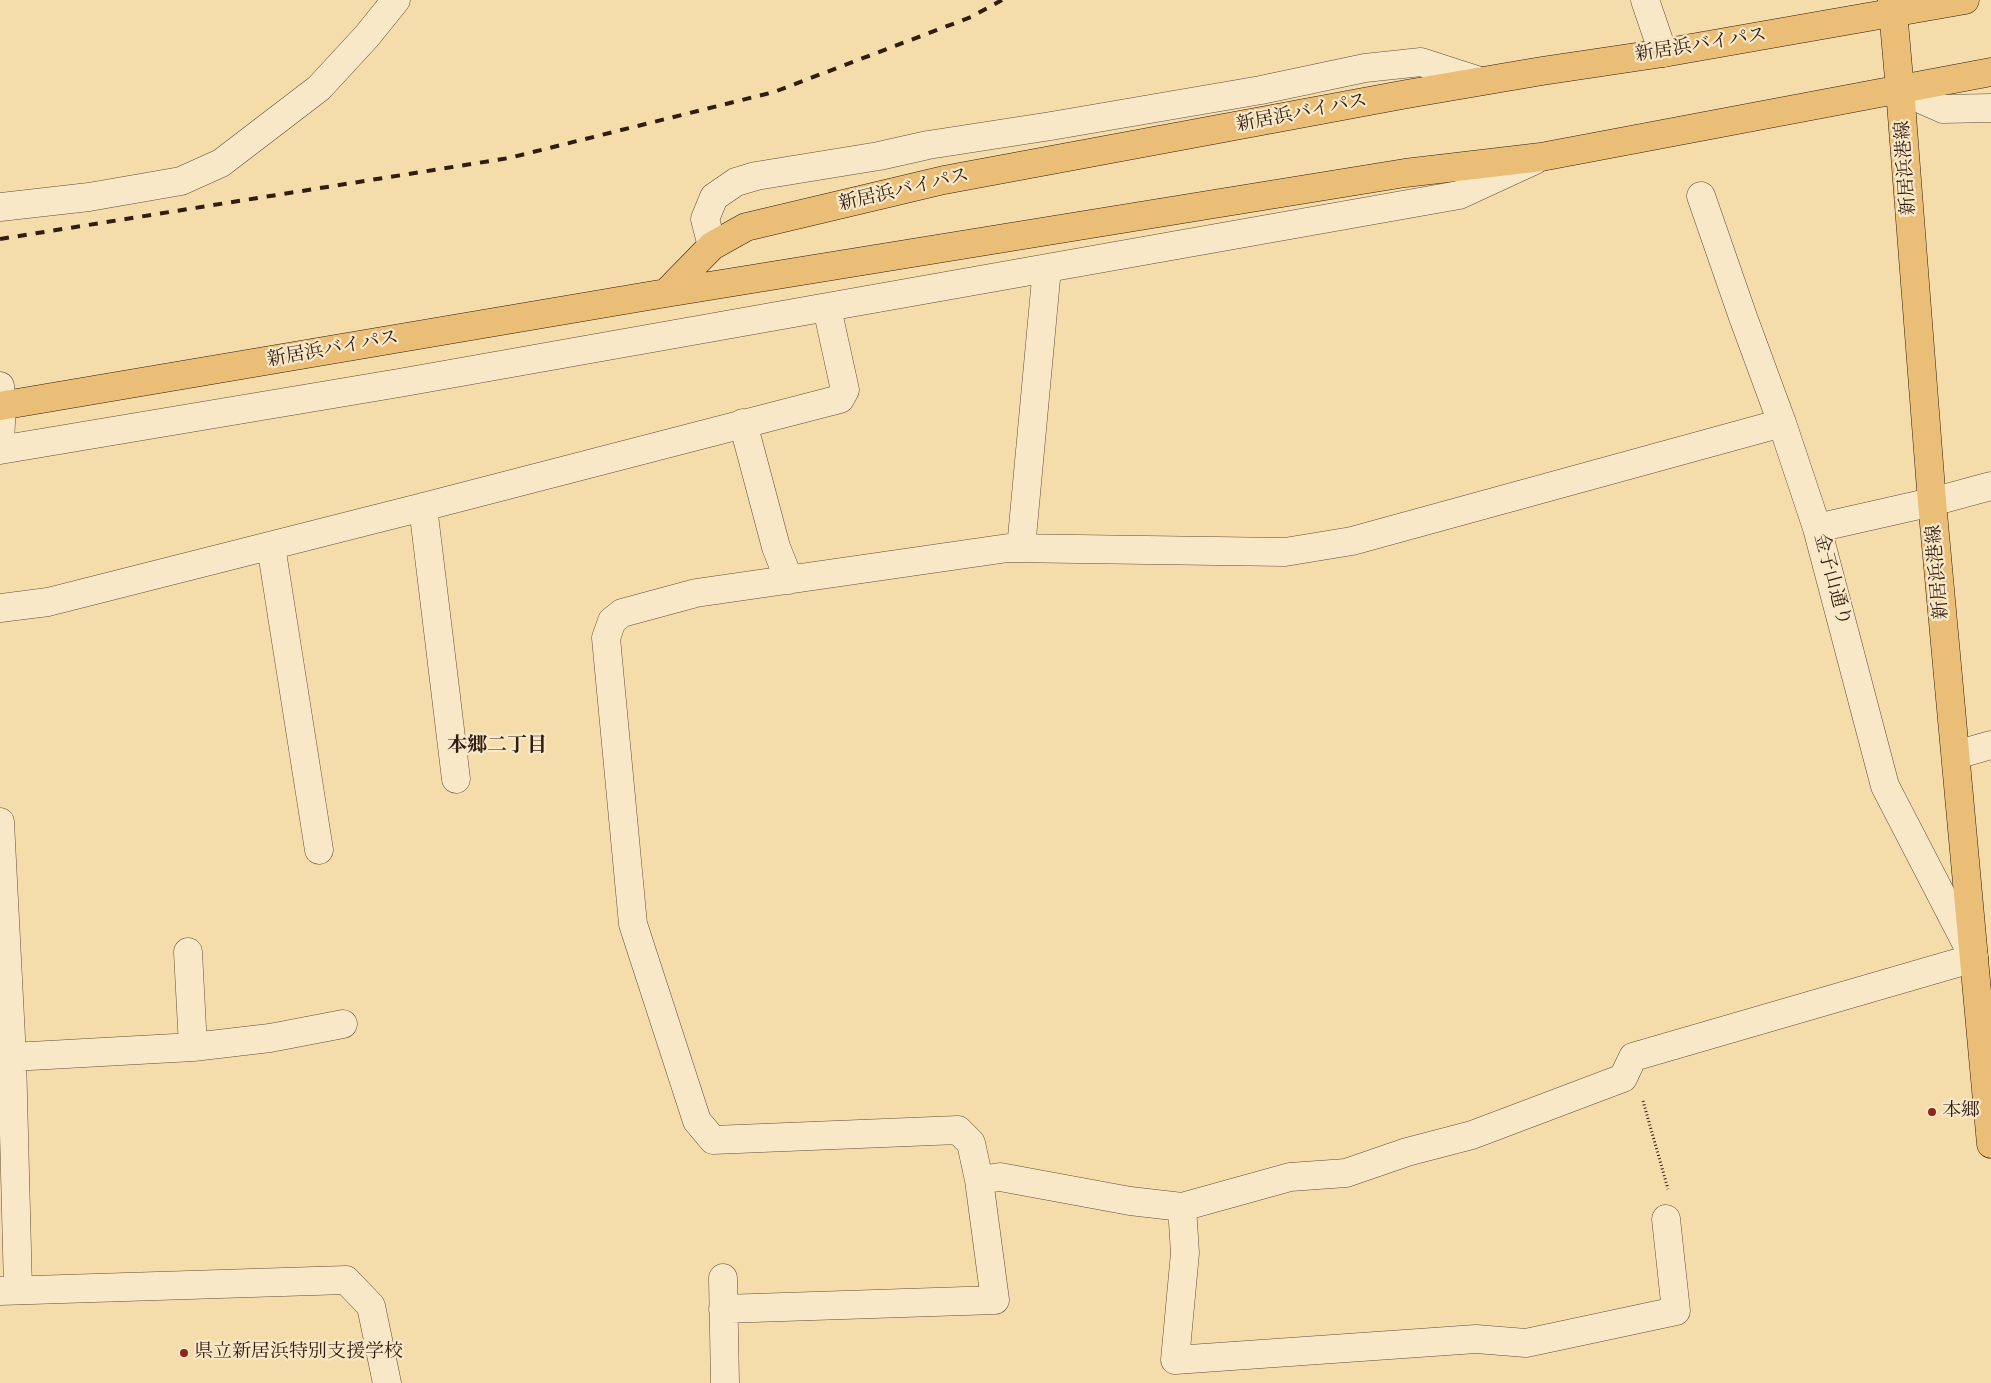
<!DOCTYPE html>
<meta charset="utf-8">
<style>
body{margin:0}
canvas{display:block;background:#f4dcab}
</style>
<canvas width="1991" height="1383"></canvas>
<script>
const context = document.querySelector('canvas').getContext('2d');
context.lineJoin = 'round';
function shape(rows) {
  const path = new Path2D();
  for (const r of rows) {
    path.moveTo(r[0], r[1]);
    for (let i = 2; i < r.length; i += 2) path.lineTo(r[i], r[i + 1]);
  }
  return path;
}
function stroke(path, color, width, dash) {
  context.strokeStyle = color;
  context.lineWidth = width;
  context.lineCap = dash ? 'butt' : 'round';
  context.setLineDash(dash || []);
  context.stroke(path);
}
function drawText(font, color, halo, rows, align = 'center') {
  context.font = font + ' "IM FELL English","Noto Serif JP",serif';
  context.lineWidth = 4.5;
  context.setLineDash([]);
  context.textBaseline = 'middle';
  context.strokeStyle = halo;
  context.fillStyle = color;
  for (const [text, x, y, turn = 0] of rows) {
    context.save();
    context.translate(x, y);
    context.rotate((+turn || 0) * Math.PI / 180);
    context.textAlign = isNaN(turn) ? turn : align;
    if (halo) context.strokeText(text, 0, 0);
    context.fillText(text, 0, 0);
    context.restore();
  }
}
const path = shape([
 [1643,1101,1668,1189]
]);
const minor = shape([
 [1645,0,1663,53],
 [1900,90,1943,109,1991,108],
 [0,207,89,197,181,181,221,163,319,88,367,36,396,0],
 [712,246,705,219,714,197,736,182,756,176,879,156,928,145,1051,126,1261,90,1365,68,1421,62,1480,81],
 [0,386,2,406,0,440],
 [743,423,776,547,789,580],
 [0,450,399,383,1459,195,1535,160],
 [423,507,456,779],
 [1817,528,1932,502,1991,486],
 [271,546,319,850],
 [1021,548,1047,268],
 [0,608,48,602,423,507,840,399,845,390,827,308],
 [1956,755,1991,745],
 [0,822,12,1057,18,1289],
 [193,1047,270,1038,343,1024],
 [12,1057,193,1047,188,952],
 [979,1180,1000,1177,1130,1201,1182,1207,1290,1177,1346,1173,1407,1152,1472,1135,1623,1078,1633,1057,1974,958,1885,786,1817,528,1782,423,1743,317,1701,196],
 [1182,1207,1185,1253,1175,1360,1476,1339,1526,1343,1676,1311,1666,1219],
 [723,1278,725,1383],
 [0,1291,346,1280,371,1306,387,1383],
 [723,1309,995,1300,979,1180,971,1143,958,1130,713,1140,697,1121,633,924,606,638,612,621,622,613,696,593,1008,548,1285,552,1352,541,1782,423]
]);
const major = shape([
 [1892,0,1900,90,1932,502,1991,1144]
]);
const highway = shape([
 [666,293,712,246,746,227,944,180,1407,94,1542,71,1663,53,1965,0],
 [0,406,666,293,1405,173,1541,157,1991,72]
]);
const rail = shape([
 [0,239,509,158,774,92,971,17,1002,0]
]);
const markers = [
 [1932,1112,5,"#8f2418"],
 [184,1353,5,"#8f2418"]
];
const streetNames = [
 ["新居浜バイパス",1701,46,-9],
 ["新居浜バイパス",1302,114,-11],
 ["新居浜港線",1907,168,-94],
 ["新居浜バイパス",904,191,-13],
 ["新居浜バイパス",333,350,-10],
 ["新居浜港線",1939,572,-95],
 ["金子山通り",1831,580,75]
];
const poiNames = [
 ["本郷",1942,1112],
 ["県立新居浜特別支援学校",194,1353]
];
const neighbourhoodNames = [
 ["本郷二丁目",497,747]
];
stroke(minor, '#614c37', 29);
stroke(major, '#301c10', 29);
stroke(highway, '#301c10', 29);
stroke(path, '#301c10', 3, [1, 2.5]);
stroke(minor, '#f8e8c8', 28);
stroke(major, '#eabe76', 28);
stroke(highway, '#eabe76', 28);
stroke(rail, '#301c10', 4, [9, 9]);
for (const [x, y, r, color] of markers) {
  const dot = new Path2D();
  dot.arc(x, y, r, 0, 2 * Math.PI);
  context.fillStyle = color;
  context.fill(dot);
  stroke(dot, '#f8e8c8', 2);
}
drawText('19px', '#301c10', '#f8e8c8', streetNames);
drawText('19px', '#301c10', '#f8e8c8', poiNames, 'left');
drawText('bold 20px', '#301c10', '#f8e8c8', neighbourhoodNames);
</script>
